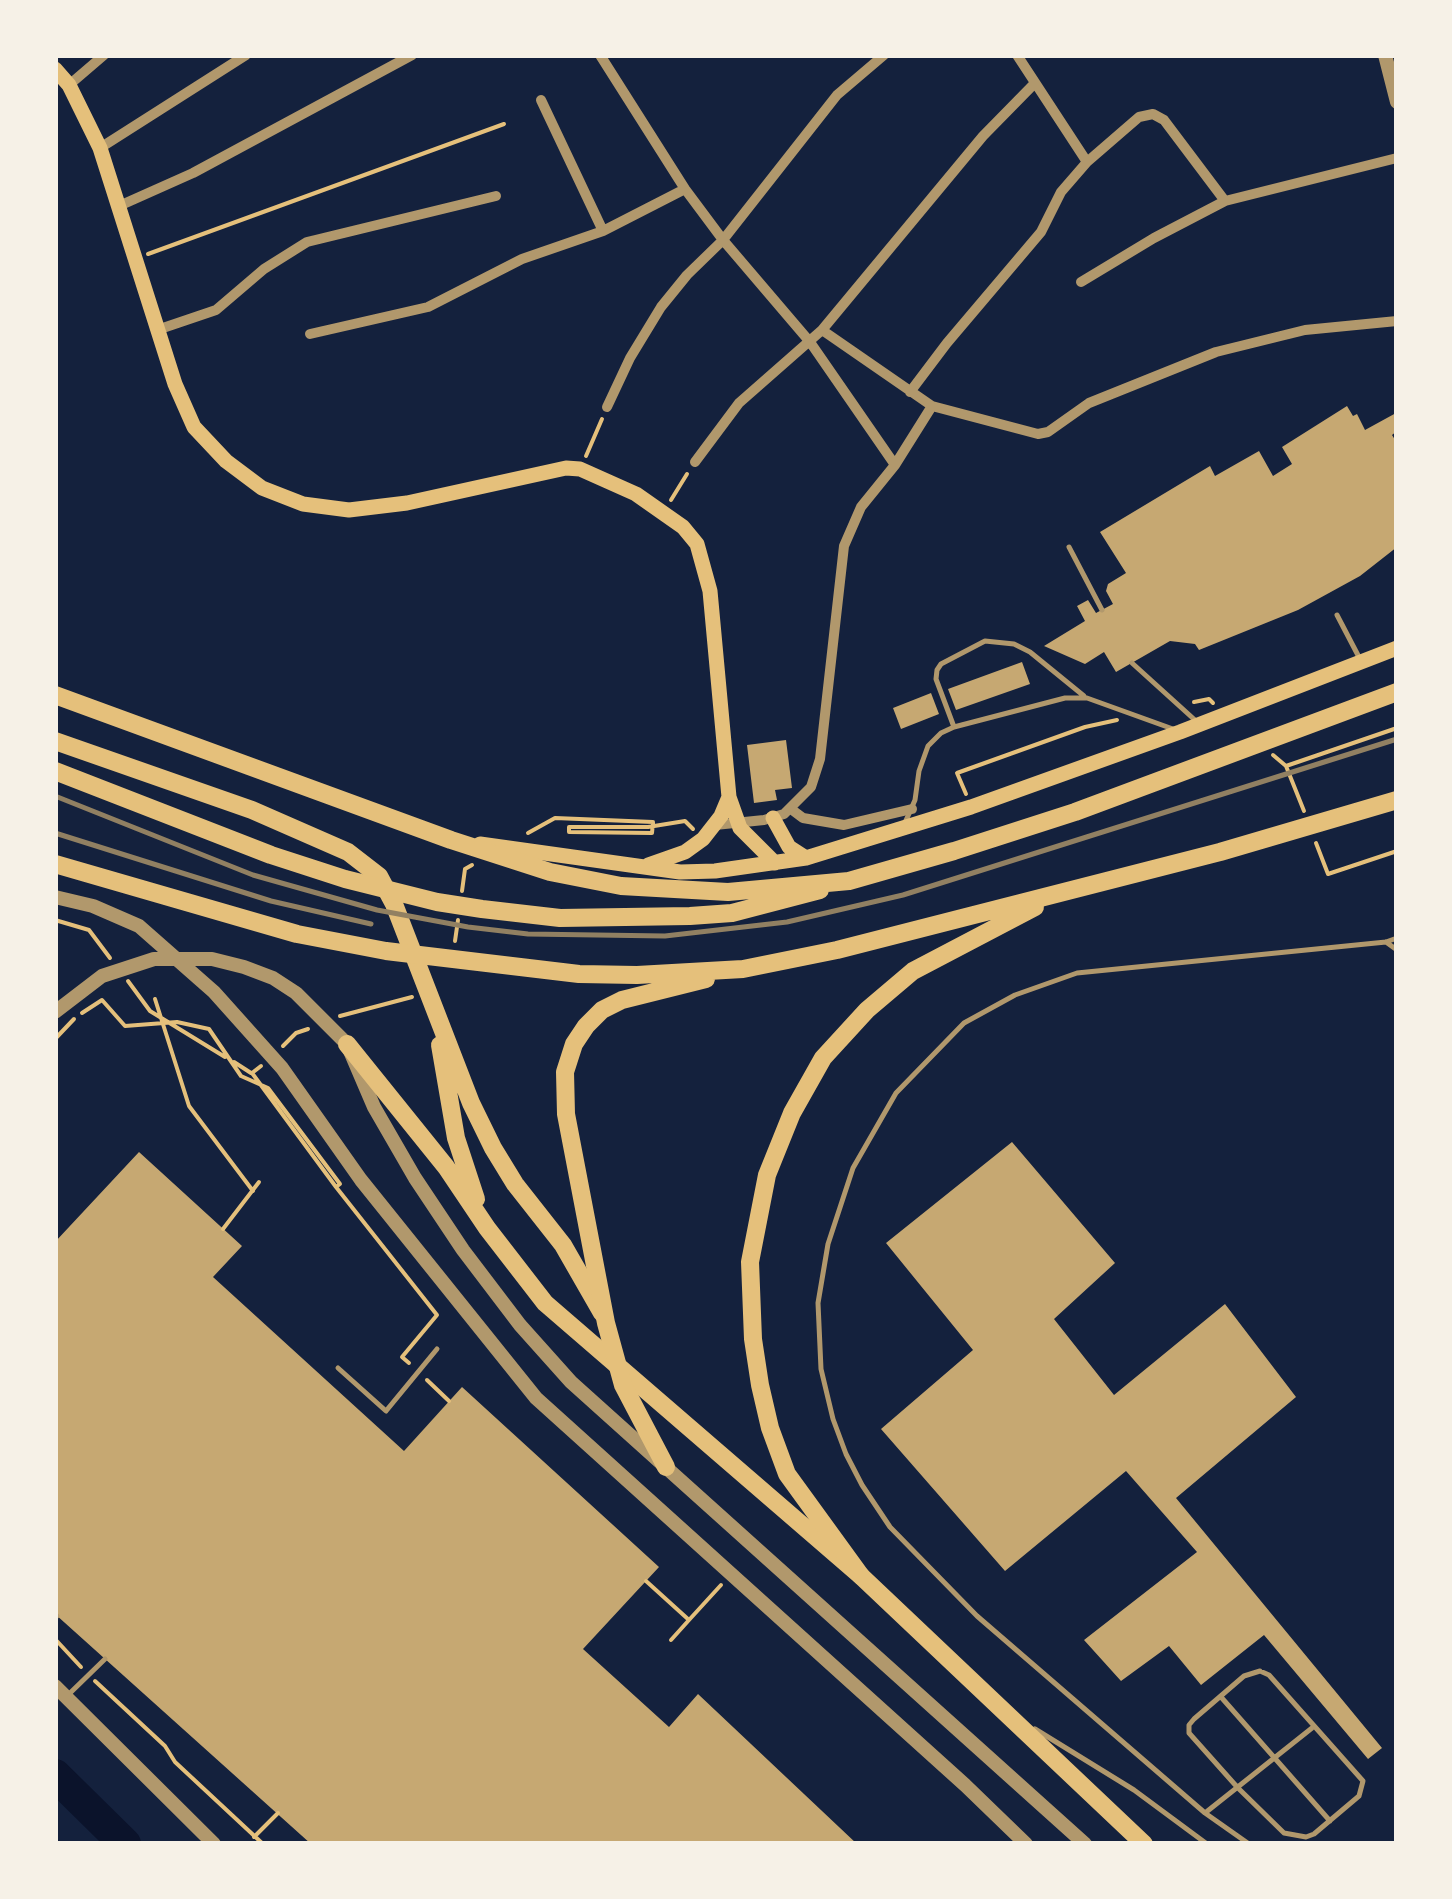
<!DOCTYPE html>
<style>
body{margin:0}
#map{position:relative;width:1452px;height:1899px;overflow:hidden;background:#14213d;font-family:"Fira Sans",sans-serif}
canvas{display:block}
.frame{position:absolute;inset:0;border:58px solid #f6f1e7;pointer-events:none}
</style>
<div id="map">
<canvas width="1452" height="1899"></canvas>
<div class="frame"></div>
</div>
<script>
const context = document.querySelector('canvas').getContext('2d');
context.lineJoin = 'round';
function shape(rows) {
  const path = new Path2D();
  for (const r of rows) {
    path.moveTo(r[0], r[1]);
    for (let i = 2; i < r.length; i += 2) path.lineTo(r[i], r[i + 1]);
  }
  return path;
}
function stroke(path, color, width, dash) {
  context.strokeStyle = color;
  context.lineWidth = width;
  context.lineCap = dash ? 'butt' : 'round';
  context.setLineDash(dash || []);
  context.stroke(path);
}
function paint(path, color) {
  context.fillStyle = color;
  context.fill(path, 'evenodd');
}
const river = shape([
 [55,1775,125,1844]
]);
const building = shape([
 [1347,406,1353,416,1357,414,1365,430,1396,413,1397,416,1397,431,1392,435,1397,443,1397,547,1360,576,1298,610,1199,650,1195,644,1170,641,1116,672,1104,652,1085,664,1044,646,1085,621,1077,606,1088,600,1096,613,1113,604,1106,591,1108,584,1126,573,1100,532,1210,466,1215,476,1259,451,1273,476,1292,464,1282,447],
 [1022,662,1030,684,956,710,948,689],
 [931,693,939,714,901,729,893,708],
 [786,740,792,788,775,790,777,800,754,803,747,745],
 [1012,1142,1115,1263,1054,1319,1114,1395,1225,1304,1296,1397,1176,1498,1382,1748,1368,1759,1264,1635,1201,1685,1169,1646,1121,1681,1084,1640,1197,1552,1126,1471,1005,1571,881,1429,973,1350,886,1243],
 [139,1152,242,1246,213,1277,404,1451,462,1387,659,1567,583,1649,669,1727,698,1694,857,1844,311,1844,55,1614,55,1242]
]);
const path = shape([
 [148,254,504,124],
 [586,456,602,419],
 [671,500,687,474],
 [1194,702,1209,699,1213,703],
 [1273,755,1286,766,1304,811],
 [1286,766,1397,728],
 [966,794,957,773,1085,727,1117,720],
 [528,833,555,818,653,822,652,833,569,832,569,827,648,827,685,821,693,829],
 [1316,843,1328,874,1397,851],
 [462,891,465,869,472,865],
 [55,920,89,930,110,958],
 [455,941,458,920],
 [128,981,150,1011,225,1057],
 [155,999,189,1106,253,1191],
 [82,1013,102,1000,125,1026,177,1022,209,1029,241,1076,268,1088,340,1184,336,1187],
 [340,1016,412,997],
 [55,1039,74,1019],
 [283,1046,296,1033,308,1029],
 [234,1062,251,1073],
 [261,1066,252,1073,336,1187,437,1315,402,1357,409,1363],
 [223,1229,259,1182],
 [427,1380,449,1401],
 [646,1581,689,1620,671,1640],
 [689,1620,721,1585],
 [55,1639,81,1667],
 [95,1681,165,1746,175,1762,263,1844],
 [254,1837,278,1813],
 [1182,1844,1184,1844]
]);
const service = shape([
 [1069,547,1102,610],
 [1337,615,1361,661],
 [1132,663,1196,721],
 [954,727,936,679,937,670,941,664,985,641,1014,644,1030,652,1084,696],
 [904,825,915,800,919,771,928,746,941,733,954,727,1065,698,1087,698,1173,729],
 [1386,942,1397,950],
 [338,1368,386,1411,437,1349],
 [55,1618,57,1616],
 [1260,1671,1269,1675,1363,1781,1359,1796,1314,1834,1306,1837,1284,1833,1238,1788,1189,1733,1189,1725,1194,1719,1244,1676,1260,1671],
 [68,1695,105,1659],
 [1221,1697,1330,1821],
 [1035,1729,1134,1790,1207,1844],
 [1205,1813,1312,1728],
 [1249,1844,1205,1813,977,1616,890,1527,862,1485,846,1454,833,1419,821,1369,818,1303,828,1244,853,1168,896,1093,964,1023,1015,995,1077,973,1386,942,1397,938]
]);
const minor = shape([
 [600,55,685,189,723,240,810,342,895,465],
 [1017,55,1087,162,1139,117,1153,114,1164,120,1225,201],
 [69,85,104,55],
 [541,100,603,231],
 [100,148,246,55],
 [119,206,193,173,412,55],
 [1081,282,1154,238,1225,201,1397,158],
 [157,330,216,310,264,269,307,242,496,196],
 [822,330,932,406,1038,434,1048,432,1089,403,1216,352,1305,330,1397,321],
 [310,334,428,307,522,259,603,231,685,189],
 [910,392,947,343,1041,232,1061,192,1087,162],
 [607,407,630,358,661,307,687,275,723,240,837,95,884,55],
 [695,462,739,403,822,330,983,136,1034,84],
 [791,809,803,818,844,825,912,809],
 [715,825,764,820,784,814,811,787,820,759,844,546,861,507,895,465,932,406]
]);
const tertiary = shape([
 [1385,55,1397,102],
 [55,897,93,906,139,926,214,992,282,1068,361,1180,536,1398,965,1785,1026,1844],
 [55,1012,102,976,154,959,212,959,244,967,273,978,296,993,347,1044,374,1107,415,1178,463,1250,520,1325,571,1382,1085,1844],
 [55,1686,214,1844]
]);
const secondary = shape([
 [55,69,69,85,100,148,175,384,194,427,226,461,262,488,303,504,349,510,407,503,566,468,580,469,636,494,683,527,697,544,710,591,729,797,740,828,775,863],
 [773,818,789,847,806,858],
 [480,844,680,872,715,871,806,858,971,807,1180,732,1397,648],
 [648,865,685,852,703,839,721,816,729,797]
]);
const primary = shape([
 [55,741,252,810,348,852,379,876,394,904,471,1103,493,1148,515,1184,563,1245,602,1313],
 [347,1044,446,1167,487,1228,545,1303,861,1576,1144,1844],
 [440,1045,456,1138,476,1199]
]);
const trunk = shape([
 [55,695,451,840,550,872,621,886,728,892,849,881,954,851,1075,812,1397,692],
 [55,771,271,855,345,879,437,902,482,909,560,918,690,916,732,913,820,890],
 [55,864,297,934,386,951,579,974,637,975,743,969,837,950,1220,852,1397,800],
 [666,1467,623,1385,606,1323,566,1114,565,1072,574,1044,586,1026,602,1010,622,1000,706,979],
 [861,1576,787,1474,770,1428,760,1385,753,1339,750,1262,767,1175,792,1113,823,1058,867,1010,913,971,1035,907]
]);
const rail = shape([
 [55,796,253,875,377,910,468,927,528,934,665,936,787,922,903,895,1397,739],
 [55,833,271,901,371,924]
]);
stroke(river, '#0b132b', 32);
paint(building, '#c6a872');
stroke(path, '#e5c07b', 4);
stroke(service, '#b1986c', 5);
stroke(minor, '#b1986c', 10);
stroke(tertiary, '#b1986c', 14);
stroke(secondary, '#e5c07b', 15);
stroke(primary, '#e5c07b', 18);
stroke(trunk, '#e5c07b', 18);
stroke(rail, '#918062', 5);
</script>
